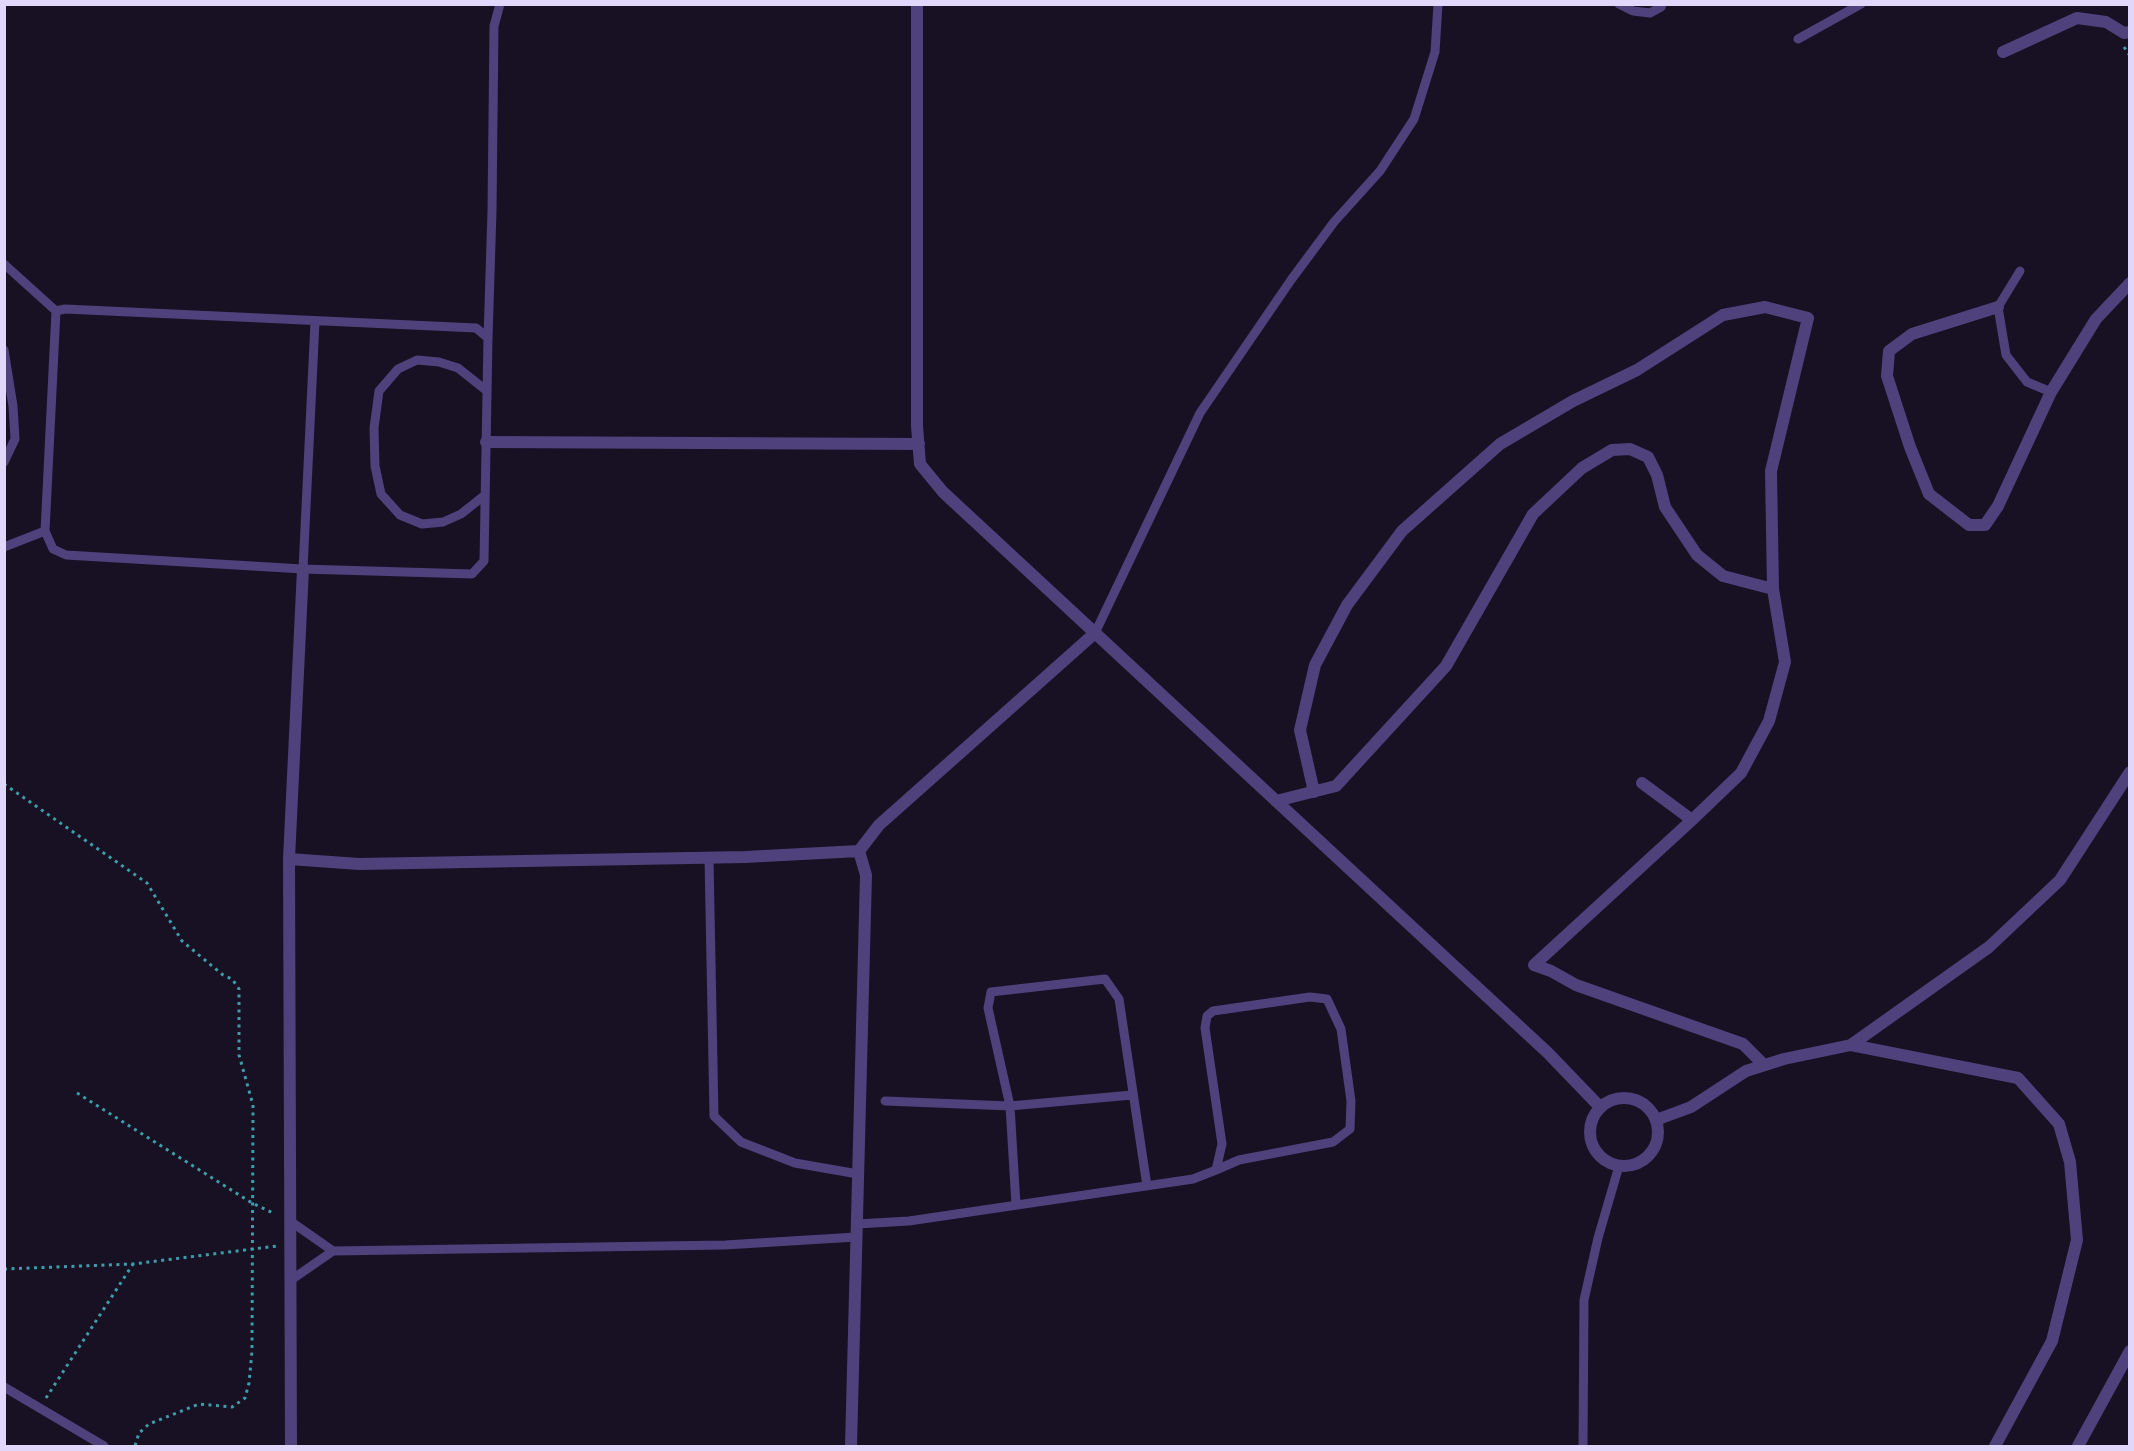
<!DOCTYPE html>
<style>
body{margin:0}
#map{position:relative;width:2134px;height:1451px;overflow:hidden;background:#171123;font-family:Cabin,sans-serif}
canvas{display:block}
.frame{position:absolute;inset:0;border:6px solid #e1d7fa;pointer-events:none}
</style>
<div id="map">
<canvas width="2134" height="1451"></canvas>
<div class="frame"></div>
</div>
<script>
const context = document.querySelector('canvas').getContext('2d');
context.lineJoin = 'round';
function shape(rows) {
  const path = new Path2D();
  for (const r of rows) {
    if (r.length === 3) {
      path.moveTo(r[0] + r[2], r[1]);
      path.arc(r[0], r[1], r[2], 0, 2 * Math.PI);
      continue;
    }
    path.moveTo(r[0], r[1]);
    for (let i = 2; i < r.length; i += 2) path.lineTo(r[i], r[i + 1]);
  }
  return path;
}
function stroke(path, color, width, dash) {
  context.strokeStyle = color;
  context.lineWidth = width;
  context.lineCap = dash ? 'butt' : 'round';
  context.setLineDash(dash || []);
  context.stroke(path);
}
const path = shape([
 [2124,47,2130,56],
 [4,784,147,883,182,941,223,975,232,979,239,989,239,1055,253,1105,252,1351,249,1383,245,1398,232,1407,199,1404,149,1424,139,1433,135,1446],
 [77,1093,252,1203,275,1214],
 [4,1269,133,1264,277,1246],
 [46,1398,133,1264]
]);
const service = shape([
 [1619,4,1633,11,1650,13,1661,7,1662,4],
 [1798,39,1861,4],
 [4,264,56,311],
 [2020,271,1998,307,2006,355,2027,382,2051,392],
 [65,309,476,328,488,338,484,561,472,574,303,569,66,555,53,549,45,531,56,311,65,309],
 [488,338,492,211,494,26,500,4],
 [4,350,13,406,15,439,4,462],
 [485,495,461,514,443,522,422,524,400,515,381,494,375,466,374,428,379,391,398,369,417,360,439,362,458,368,487,391],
 [4,547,45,531],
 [303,569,315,322],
 [1095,633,1200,413,1291,280,1334,222,1380,171,1414,119,1435,52,1438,4],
 [709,858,714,1116,741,1142,795,1163,858,1174],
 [885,1101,1010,1106,1132,1095],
 [1016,1205,1010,1106,988,1008,991,992,1105,979,1119,999,1147,1186],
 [290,1221,333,1251,725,1245,856,1237],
 [857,1224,909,1221,1193,1179,1216,1170,1239,1160,1333,1142,1350,1129,1351,1101,1341,1029,1327,999,1310,997,1213,1011,1207,1016,1205,1028,1222,1144,1216,1170],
 [291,1280,333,1251],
 [4,1387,104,1446],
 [1583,1446,1584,1300,1598,1238,1619,1166]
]);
const minor = shape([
 [917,4,917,426,920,464,943,492,1548,1053,1600,1107],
 [2003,52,2077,18,2106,22,2124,33,2130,32],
 [1998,307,1912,334,1889,351,1887,376,1910,447,1929,494,1969,525,1985,525,1998,506,2051,392,2096,319,2130,283],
 [486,442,919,444],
 [1642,783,1692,820],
 [1314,792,1300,730,1315,665,1347,605,1402,531,1500,444,1573,401,1637,370,1723,315,1765,307,1808,318,1771,471,1773,589,1785,662,1769,721,1741,773,1692,820,1534,965,1551,971,1576,985,1743,1044,1764,1065],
 [1276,801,1336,786,1446,666,1533,514,1582,468,1612,450,1630,449,1648,457,1657,475,1665,507,1697,555,1723,576,1773,589],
 [289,859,359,864,745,857,859,851,879,825,1095,633],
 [1851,1045,1989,947,2060,880,2130,772],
 [1624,1132,34],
 [1656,1120,1691,1107,1746,1071,1784,1059,1851,1045,2018,1078,2059,1124,2070,1162,2077,1240,2052,1341,1995,1446],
 [291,1446,289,859,303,569],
 [851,1446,866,875,859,851],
 [2078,1446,2130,1351]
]);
stroke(path, '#3d9da9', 3, [3, 4.5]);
stroke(service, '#4e417c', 9);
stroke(minor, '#4e417c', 12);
</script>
